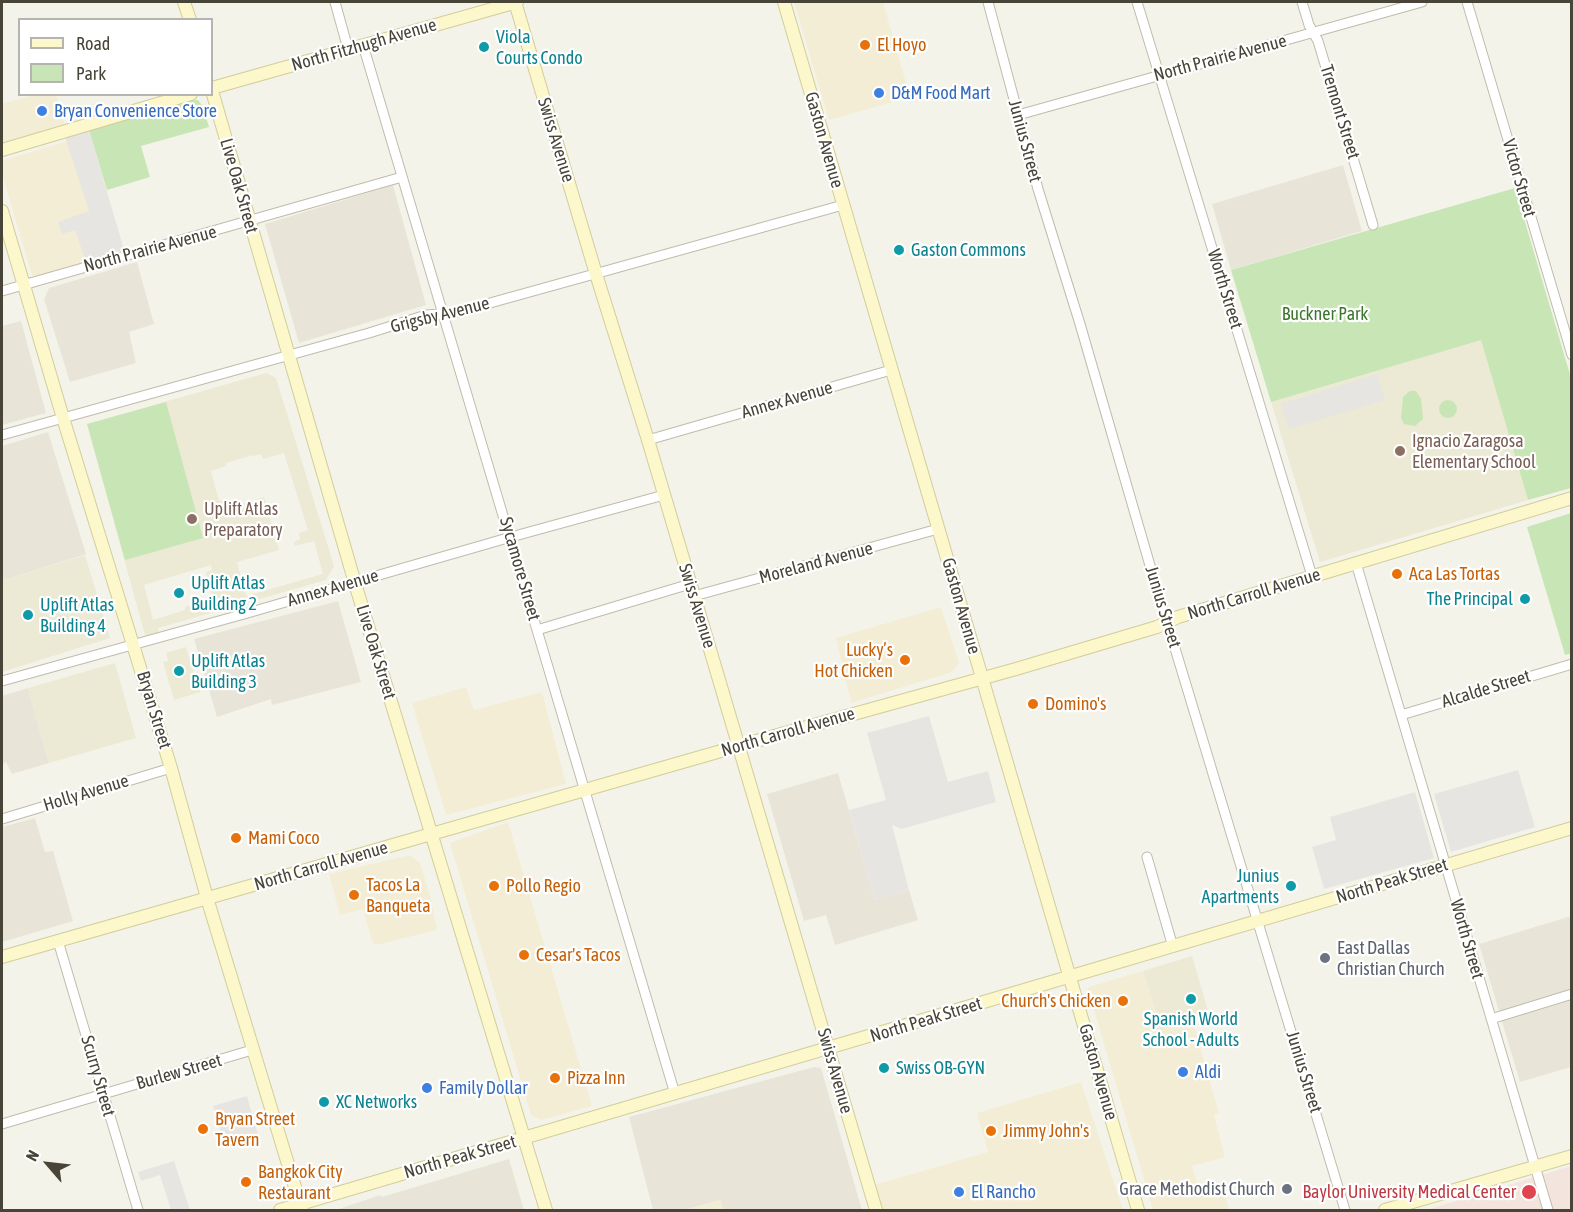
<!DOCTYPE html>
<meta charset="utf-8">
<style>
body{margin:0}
#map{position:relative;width:1573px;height:1212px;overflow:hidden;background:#f4f3ea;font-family:"Asap Condensed",sans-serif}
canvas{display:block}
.frame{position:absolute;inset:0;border:3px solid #484438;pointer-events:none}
.legend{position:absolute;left:18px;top:18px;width:195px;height:78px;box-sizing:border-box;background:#fff;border:2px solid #b6b4af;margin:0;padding:8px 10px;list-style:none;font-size:18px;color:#484438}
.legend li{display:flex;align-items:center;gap:12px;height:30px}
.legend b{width:30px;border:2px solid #b6b4af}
.north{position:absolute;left:18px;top:1134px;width:60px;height:60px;-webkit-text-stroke:4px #fff;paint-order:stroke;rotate:298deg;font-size:16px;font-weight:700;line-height:24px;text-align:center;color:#484438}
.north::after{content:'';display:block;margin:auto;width:21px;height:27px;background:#484438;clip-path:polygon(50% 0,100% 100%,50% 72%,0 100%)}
</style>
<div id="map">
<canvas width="1573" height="1212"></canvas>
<div class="frame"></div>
<ul class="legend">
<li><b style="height:8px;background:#fcf8cc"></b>Road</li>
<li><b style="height:16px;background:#c8e6b5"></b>Park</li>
</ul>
<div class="north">N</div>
</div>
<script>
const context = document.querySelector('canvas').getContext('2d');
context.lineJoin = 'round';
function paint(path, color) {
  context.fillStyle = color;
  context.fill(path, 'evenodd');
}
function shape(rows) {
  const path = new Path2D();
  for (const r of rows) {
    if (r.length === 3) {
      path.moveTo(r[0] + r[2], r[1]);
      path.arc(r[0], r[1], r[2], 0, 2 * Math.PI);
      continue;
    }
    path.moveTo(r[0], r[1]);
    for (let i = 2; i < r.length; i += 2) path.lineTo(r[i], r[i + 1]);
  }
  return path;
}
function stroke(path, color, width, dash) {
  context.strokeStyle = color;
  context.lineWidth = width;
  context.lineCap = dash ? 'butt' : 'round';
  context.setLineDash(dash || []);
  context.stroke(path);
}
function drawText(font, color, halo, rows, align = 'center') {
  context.font = font + ' "Asap Condensed",sans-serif';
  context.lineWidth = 4.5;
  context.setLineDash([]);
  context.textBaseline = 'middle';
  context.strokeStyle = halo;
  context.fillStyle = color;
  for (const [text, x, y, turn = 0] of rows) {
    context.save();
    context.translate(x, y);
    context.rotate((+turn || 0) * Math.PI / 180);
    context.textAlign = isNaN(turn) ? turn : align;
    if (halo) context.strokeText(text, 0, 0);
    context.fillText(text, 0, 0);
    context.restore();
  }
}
const residential = shape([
 [1343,165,1362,231,1231,270,1212,204],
 [393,185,426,305,299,343,265,224],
 [137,262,154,324,129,332,136,363,70,382,44,299,49,288],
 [21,321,46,413,2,425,2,326],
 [48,432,86,554,4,580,2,572,2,446],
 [338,601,361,682,272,705,271,699,217,717,194,639],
 [28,688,49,763,12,774,6,762,2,764,2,696],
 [838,773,875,900,909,890,918,920,835,945,826,915,804,921,767,794],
 [35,818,45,852,53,851,73,921,2,942,2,827],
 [1571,916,1571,1067,1520,1082,1479,944],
 [814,1067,821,1068,862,1210,723,1210,720,1200,685,1210,653,1210,629,1117],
 [509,1159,524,1210,336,1210,380,1195,382,1197]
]);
const commercial = shape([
 [794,2,883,2,910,97,829,120],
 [33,95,56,95,65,124,2,144,2,104],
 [90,134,124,250,38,276,32,275,2,174,2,161],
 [941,607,959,663,952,672,851,703,836,638],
 [466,687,474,710,542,692,566,784,446,815,412,703],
 [508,822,592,1106,541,1120,531,1115,450,843],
 [410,855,420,863,431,899,437,930,376,945,372,941,363,909,340,915,329,874],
 [1143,971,1161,1028,1192,1019,1219,1113,1214,1115,1225,1157,1192,1166,1199,1188,1221,1182,1229,1210,1153,1210,1088,990,1089,987],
 [1081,1082,1123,1210,882,1210,874,1185,988,1152,977,1113],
 [720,1200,723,1210,685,1210]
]);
const education = shape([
 [1481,339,1528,500,1320,562,1271,402],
 [266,373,276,378,334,566,326,580,158,628,162,642,148,646,87,424],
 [284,453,308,530,299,533,300,539,294,542,295,546,314,541,323,574,246,596,237,562,279,550,264,497,257,499,258,503,246,506,245,503,229,507,227,499,219,501,211,471,226,466,226,463,253,455,254,456,261,454,263,459],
 [211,565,212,570,206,572,213,599,185,607,185,610,153,620,144,585],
 [85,555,110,638,2,672,2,572,4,580],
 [186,647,200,692,174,700,163,662,168,661,166,653],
 [115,663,136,738,49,763,28,688],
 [1192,956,1209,1014,1161,1029,1143,971]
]);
const medical = shape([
 [1571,1166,1571,1210,1426,1210,1545,1174]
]);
const green = shape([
 [194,100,198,100,202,105,209,127,141,146,150,177,107,190,89,130],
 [1515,188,1571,378,1571,488,1528,500,1481,340,1271,402,1231,270],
 [1410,391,1416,391,1421,399,1423,419,1415,426,1404,424,1401,418,1403,397],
 [1448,409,9],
 [166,402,203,538,125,560,87,424],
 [1571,513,1572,653,1565,655,1527,527]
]);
const parking = shape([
 [89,130,124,250,86,262,75,230,62,234,58,222,89,211,65,137],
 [1377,374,1385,400,1289,429,1281,404],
 [929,716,948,782,988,771,996,802,902,829,892,825,909,890,875,900,849,810,886,800,867,733],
 [1518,770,1535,827,1451,852,1434,794],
 [1415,792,1434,858,1324,889,1312,847,1336,840,1330,817],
 [247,1096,258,1135,225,1145,213,1106],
 [174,1161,190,1210,171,1210,160,1175,141,1181,138,1172]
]);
const street = shape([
 [335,2,348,49],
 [988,2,1038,189,1080,324,1151,569,1345,1210],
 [1137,2,1312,576],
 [1302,2,1309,25,1318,41,1373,225],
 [1467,2,1572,355],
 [363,45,675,1094],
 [1018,115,1422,2],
 [2,291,402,177],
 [2,435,369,333,426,315,454,313,843,205],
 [648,440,891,370],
 [1356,563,1548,1210],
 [694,596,938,529],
 [537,630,690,584],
 [2,681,244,614,511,537,664,495],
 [1401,715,1572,664],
 [2,819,171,768],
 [1147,857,1173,947],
 [58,941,138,1210],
 [1491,1019,1572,994],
 [2,1124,252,1050]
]);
const secondary = shape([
 [184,2,190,20],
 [515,2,596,274,648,440,876,1210],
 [784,2,1138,1210],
 [212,88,517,2],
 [212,91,357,590,546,1210],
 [2,150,191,94],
 [2,211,63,418,171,768,207,898,302,1210],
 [2,957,749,743,1016,669,1157,627,1178,617,1572,498],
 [280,1210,1572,828],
 [1385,1210,1572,1156]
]);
const markers = [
 [865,45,6,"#e8710a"],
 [484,47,6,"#0f9aa8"],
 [879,93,6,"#3f7fe0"],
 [42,111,6,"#3f7fe0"],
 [899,250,6,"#0f9aa8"],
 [1400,451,6,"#8d6e63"],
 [192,519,6,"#8d6e63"],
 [1397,574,6,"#e8710a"],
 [179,593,6,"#0f9aa8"],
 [1525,599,6,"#0f9aa8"],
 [28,615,6,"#0f9aa8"],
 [905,660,6,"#e8710a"],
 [179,671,6,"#0f9aa8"],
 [1033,704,6,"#e8710a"],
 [236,838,6,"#e8710a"],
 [494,886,6,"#e8710a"],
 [1291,886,6,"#0f9aa8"],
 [354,895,6,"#e8710a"],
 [524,955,6,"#e8710a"],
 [1325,958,6,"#6b7280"],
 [1191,999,6,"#0f9aa8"],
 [1123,1001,6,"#e8710a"],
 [884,1068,6,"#0f9aa8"],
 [1183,1072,6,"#3f7fe0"],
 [555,1078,6,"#e8710a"],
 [427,1088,6,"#3f7fe0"],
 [324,1102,6,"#0f9aa8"],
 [203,1129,6,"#e8710a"],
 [991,1131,6,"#e8710a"],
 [246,1182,6,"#e8710a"],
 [1287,1189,6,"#6b7280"],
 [959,1192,6,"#3f7fe0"],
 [1529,1192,8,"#e0444e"]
];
const cultureNames = [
 ["Viola",496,37],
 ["Courts Condo",496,58],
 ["Gaston Commons",911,250],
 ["Uplift Atlas",191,583],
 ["Building 2",191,604],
 ["The Principal",1513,599,"right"],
 ["Uplift Atlas",40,605],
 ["Building 4",40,626],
 ["Uplift Atlas",191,661],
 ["Building 3",191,682],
 ["Junius",1279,876,"right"],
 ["Apartments",1279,897,"right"],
 ["Spanish World",1191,1019,"center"],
 ["School - Adults",1191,1040,"center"],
 ["Swiss OB-GYN",896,1068],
 ["XC Networks",336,1102]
];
const streetNames = [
 ["North Fitzhugh Avenue",364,45,-16],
 ["North Prairie Avenue",1220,58,-15],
 ["Tremont Street",1340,112,73],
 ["Swiss Avenue",556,140,73],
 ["Gaston Avenue",824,140,74],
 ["Junius Street",1025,141,75],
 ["Victor Street",1519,178,74],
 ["Live Oak Street",239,186,74],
 ["North Prairie Avenue",150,249,-15],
 ["Worth Street",1225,289,73],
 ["Grigsby Avenue",440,315,-14],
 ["Annex Avenue",787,400,-16],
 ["Moreland Avenue",816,563,-15],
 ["Sycamore Street",520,569,74],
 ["Annex Avenue",333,588,-16],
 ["North Carroll Avenue",1254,594,-17],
 ["Swiss Avenue",697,606,73],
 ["Gaston Avenue",961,606,74],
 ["Junius Street",1163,607,73],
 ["Live Oak Street",376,652,73],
 ["Alcalde Street",1486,689,-17],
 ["Bryan Street",154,710,73],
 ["North Carroll Avenue",788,732,-16],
 ["Holly Avenue",86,793,-17],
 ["North Carroll Avenue",321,866,-16],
 ["North Peak Street",1392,881,-17],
 ["Worth Street",1467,939,74],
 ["North Peak Street",926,1020,-17],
 ["Swiss Avenue",835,1071,74],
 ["Burlew Street",179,1072,-16],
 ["Gaston Avenue",1098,1072,74],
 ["Junius Street",1304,1072,73],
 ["Scurry Street",98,1076,74],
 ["North Peak Street",460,1157,-16]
];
const foodNames = [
 ["El Hoyo",877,45],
 ["Aca Las Tortas",1409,574],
 ["Lucky’s",893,650,"right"],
 ["Hot Chicken",893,671,"right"],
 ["Domino's",1045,704],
 ["Mami Coco",248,838],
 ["Tacos La",366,885],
 ["Banqueta",366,906],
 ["Pollo Regio",506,886],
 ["Cesar's Tacos",536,955],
 ["Church's Chicken",1111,1001,"right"],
 ["Pizza Inn",567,1078],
 ["Bryan Street",215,1119],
 ["Tavern",215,1140],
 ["Jimmy John's",1003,1131],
 ["Bangkok City",258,1172],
 ["Restaurant",258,1193]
];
const shopNames = [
 ["D&M Food Mart",891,93],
 ["Bryan Convenience Store",54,111],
 ["Aldi",1195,1072],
 ["Family Dollar",439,1088],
 ["El Rancho",971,1192]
];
const parkNames = [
 ["Buckner Park",1325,314]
];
const educationNames = [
 ["Ignacio Zaragosa",1412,441],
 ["Elementary School",1412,462],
 ["Uplift Atlas",204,509],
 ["Preparatory",204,530]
];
const worshipNames = [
 ["East Dallas",1337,948],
 ["Christian Church",1337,969],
 ["Grace Methodist Church",1275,1189,"right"]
];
const healthNames = [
 ["Baylor University Medical Center",1516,1192]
];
paint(residential, '#e8e5d8');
paint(commercial, '#f4edd6');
paint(education, '#ece9d4');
paint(medical, '#f4e4de');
paint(green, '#c8e6b5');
paint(parking, '#e6e5e1');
stroke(street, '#bfbcac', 11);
stroke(secondary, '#d2cc9b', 14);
stroke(street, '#fff', 9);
stroke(secondary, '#fcf8cc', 12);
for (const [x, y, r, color] of markers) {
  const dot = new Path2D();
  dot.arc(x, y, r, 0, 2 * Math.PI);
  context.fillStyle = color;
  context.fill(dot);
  stroke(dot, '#fff', 2);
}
drawText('18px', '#0d838f', '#fff', cultureNames, 'left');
drawText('18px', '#484438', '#fff', streetNames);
drawText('18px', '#c56008', '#fff', foodNames, 'left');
drawText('18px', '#366cbe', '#fff', shopNames, 'left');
drawText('18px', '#3d772d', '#fff', parkNames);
drawText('18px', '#785e54', '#fff', educationNames, 'left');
drawText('18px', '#5b616d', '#fff', worshipNames, 'left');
drawText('18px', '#be3a42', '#fff', healthNames, 'right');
</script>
